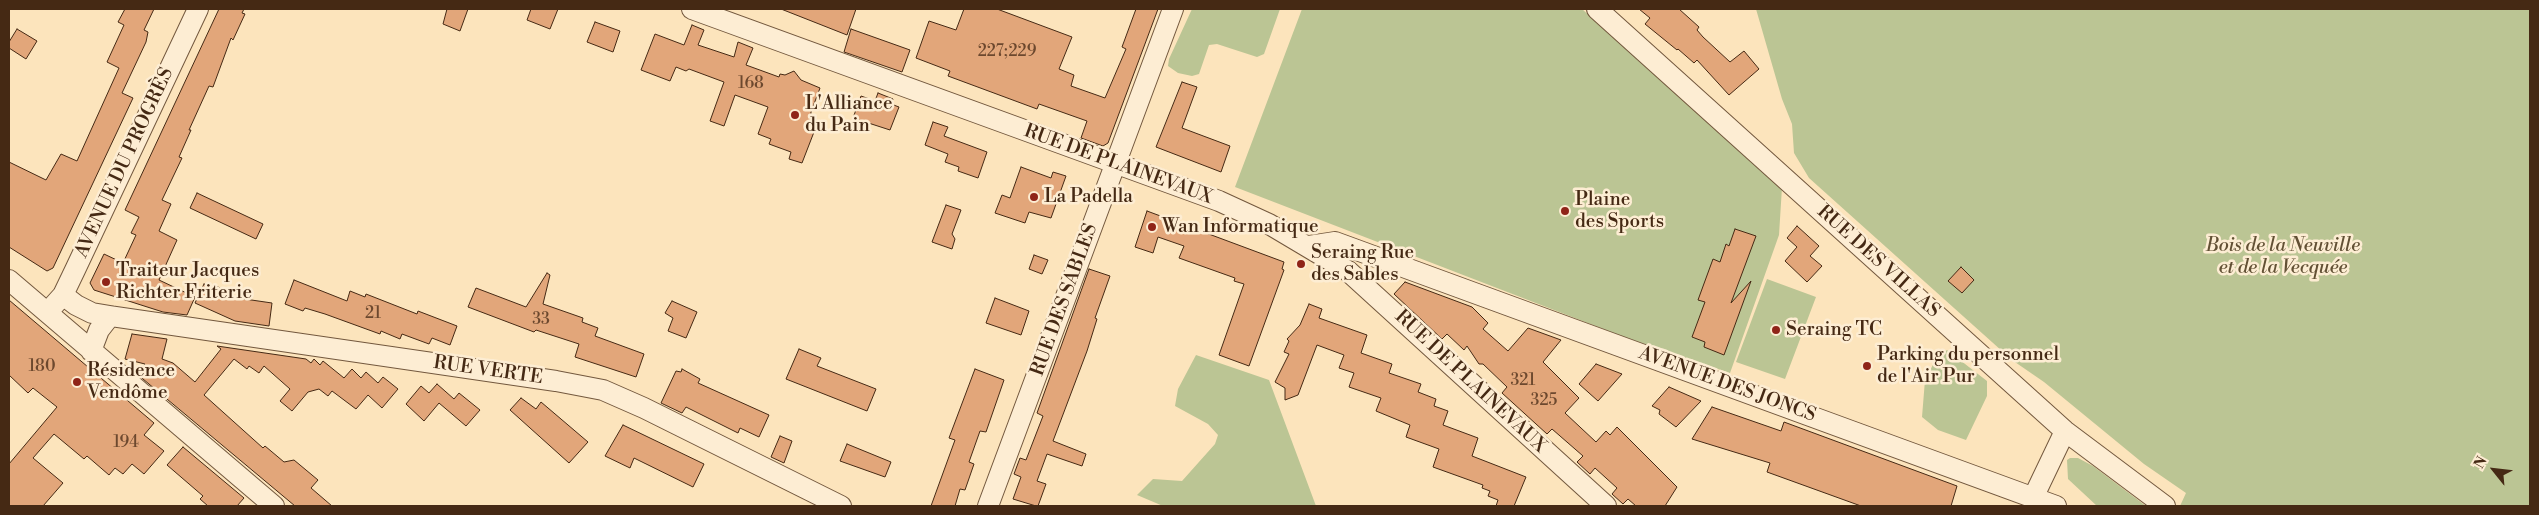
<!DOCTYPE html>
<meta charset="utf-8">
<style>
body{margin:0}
#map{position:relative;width:2539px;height:515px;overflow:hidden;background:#fce4bc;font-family:"Libre Bodoni",serif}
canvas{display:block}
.frame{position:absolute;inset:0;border:10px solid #452914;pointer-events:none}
.north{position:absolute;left:2469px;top:445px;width:50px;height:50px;-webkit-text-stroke:4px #fdedd3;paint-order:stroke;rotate:299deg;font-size:14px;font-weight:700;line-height:20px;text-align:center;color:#452914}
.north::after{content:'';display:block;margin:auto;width:18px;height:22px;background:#452914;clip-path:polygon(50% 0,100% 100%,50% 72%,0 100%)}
</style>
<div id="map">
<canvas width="2539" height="515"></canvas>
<div class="frame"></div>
<div class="north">N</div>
</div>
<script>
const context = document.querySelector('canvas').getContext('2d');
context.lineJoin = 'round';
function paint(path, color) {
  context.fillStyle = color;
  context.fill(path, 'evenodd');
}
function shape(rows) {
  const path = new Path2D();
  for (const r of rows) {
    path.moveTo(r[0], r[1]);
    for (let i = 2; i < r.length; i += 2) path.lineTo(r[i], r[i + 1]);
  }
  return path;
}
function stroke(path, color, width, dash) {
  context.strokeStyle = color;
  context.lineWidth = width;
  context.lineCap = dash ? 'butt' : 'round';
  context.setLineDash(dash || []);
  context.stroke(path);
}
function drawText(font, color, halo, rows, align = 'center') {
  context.font = font + ' "Libre Bodoni",serif';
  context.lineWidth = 5;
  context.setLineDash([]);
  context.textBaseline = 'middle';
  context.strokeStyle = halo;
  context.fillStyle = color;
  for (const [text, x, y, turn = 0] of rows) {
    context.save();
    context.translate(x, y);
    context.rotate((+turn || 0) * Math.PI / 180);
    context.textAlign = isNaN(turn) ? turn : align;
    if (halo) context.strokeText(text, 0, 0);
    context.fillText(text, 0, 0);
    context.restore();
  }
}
const green = shape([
 [1192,9,1280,9,1264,54,1257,57,1217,44,1209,45,1199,74,1192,76,1178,73,1168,66,1169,59],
 [1302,9,1582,9,1782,187,1779,235,1730,373,1624,337,1235,187],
 [1756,9,2530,9,2530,506,2180,506,2186,493,2144,464,2044,382,2012,360,1809,178,1794,153,1792,124,1782,99],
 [1767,279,1816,297,1785,379,1736,362],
 [1947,350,1987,381,1987,396,1966,440,1938,430,1922,417,1925,380,1936,359],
 [1196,355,1269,380,1316,506,1163,506,1137,495,1153,479,1182,481,1215,444,1218,435,1208,424,1175,406,1178,389],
 [2070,458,2078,458,2093,466,2146,506,2097,506,2068,479,2067,460]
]);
const building = shape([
 [125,9,154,9,144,30,148,32,146,42,122,93,133,98,53,268,47,271,9,247,9,162,46,180,61,154,77,161,119,68,107,62,124,25,118,22,125,9],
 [219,9,244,9,242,13,245,14,233,40,231,38,213,87,209,86,189,130,191,130,179,157,182,158,162,200,171,204,159,231,177,240,159,280,195,297,187,315,163,312,94,290,90,283,104,254,123,263,136,235,131,233,139,217,125,210,219,9],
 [447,9,468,9,460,31,443,24,447,9],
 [531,9,558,9,550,29,527,20,531,9],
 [781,9,856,9,847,35,781,9],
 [964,9,997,9,1072,37,1059,69,1074,75,1071,86,1105,98,1126,49,1122,47,1136,9,1158,9,1108,143,1103,146,1081,138,1087,121,1039,104,1037,109,948,76,950,71,916,58,929,21,956,30,964,9],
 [1639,9,1679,9,1699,27,1697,30,1703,37,1730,62,1744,51,1759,69,1729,95,1697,60,1694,63,1678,49,1677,50,1645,24,1650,18,1639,9],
 [595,22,620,31,613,52,587,42,595,22],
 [692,25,704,30,698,45,734,57,738,42,753,48,746,65,779,77,780,74,785,75,794,71,801,80,820,88,811,112,810,130,814,132,802,163,789,159,791,152,769,144,771,139,758,134,768,107,735,95,724,126,710,121,724,82,689,69,686,71,676,67,670,81,641,70,655,34,684,45,692,25],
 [17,29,37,41,26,59,9,48,9,42,17,29],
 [851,29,910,50,902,72,844,52,851,29],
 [1182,82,1197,87,1182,128,1230,146,1221,172,1156,147,1182,82],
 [878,93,893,99,891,104,899,107,890,130,853,118,861,96,875,101,878,93],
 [933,122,948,127,944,136,987,152,978,178,958,171,959,167,945,162,948,154,925,145,933,122],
 [1021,167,1051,178,1053,172,1066,176,1051,218,1029,212,1025,223,995,213,1002,195,1010,198,1021,167],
 [197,193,263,224,256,239,190,208,197,193],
 [946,205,961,210,952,234,955,239,952,249,932,242,946,205],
 [1147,211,1284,262,1282,269,1284,270,1249,366,1219,355,1244,284,1234,281,1235,278,1179,258,1184,246,1158,237,1153,253,1135,247,1147,211],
 [1797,226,1819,246,1810,256,1822,266,1807,282,1785,261,1797,247,1787,238,1797,226],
 [1735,229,1756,236,1731,303,1751,281,1724,355,1704,347,1705,342,1692,337,1705,302,1698,300,1713,259,1720,262,1726,244,1729,246,1735,229],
 [1034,255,1048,260,1042,274,1029,269,1034,255],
 [1961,267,1974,280,1962,293,1948,281,1961,267],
 [1089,269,1110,276,1095,318,1097,319,1087,351,1053,441,1086,454,1082,466,1047,454,1037,481,1046,484,1038,506,1036,506,1013,499,1021,477,1014,474,1020,458,1026,460,1043,416,1037,413,1089,269],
 [547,273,550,275,543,304,583,318,582,322,598,328,595,336,644,354,636,377,575,357,579,344,536,330,534,332,468,307,476,288,526,307,547,273],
 [294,280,347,301,350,291,365,297,366,294,417,314,418,311,457,326,450,345,432,338,429,344,402,334,400,339,381,331,380,334,325,314,305,308,303,311,285,304,294,280],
 [1405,282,1472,307,1488,323,1483,329,1508,351,1528,328,1561,340,1543,362,1579,398,1565,413,1596,442,1606,431,1610,435,1617,427,1677,487,1665,506,1636,506,1628,499,1623,504,1612,494,1617,488,1595,468,1590,474,1577,462,1583,456,1552,429,1547,434,1502,393,1507,387,1483,364,1479,364,1467,346,1464,350,1447,334,1442,339,1394,294,1405,282],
 [204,284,212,287,214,285,226,291,224,296,272,303,269,326,235,321,195,303,204,284],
 [995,298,1029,311,1021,335,986,323,995,298],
 [9,300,154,423,144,435,164,451,144,474,132,464,123,474,115,468,109,475,87,456,84,459,54,434,33,458,63,483,43,506,9,506,9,464,57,407,33,388,28,393,9,375,9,300],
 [672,301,697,312,686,338,668,331,673,318,665,313,672,301],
 [1309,304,1322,309,1319,318,1367,335,1361,353,1392,364,1389,373,1421,384,1418,392,1436,399,1434,406,1448,411,1443,425,1478,438,1472,456,1526,477,1514,506,1496,506,1498,500,1488,496,1490,491,1482,488,1483,485,1433,467,1439,449,1406,437,1410,425,1376,411,1381,398,1349,387,1354,373,1339,368,1344,355,1317,345,1298,395,1285,400,1285,388,1275,382,1289,354,1284,352,1289,341,1287,339,1300,325,1309,304],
 [132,334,167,339,162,359,173,363,195,382,221,349,217,346,306,359,311,363,314,359,320,365,323,361,344,378,352,369,361,378,366,372,378,383,383,377,398,389,382,408,368,395,356,409,332,391,328,396,319,389,308,392,292,411,280,401,290,389,264,366,259,373,249,366,247,369,234,359,204,395,263,448,265,446,284,462,294,460,318,480,311,488,332,506,295,506,137,374,145,364,125,359,132,334],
 [799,349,821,358,817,366,876,389,867,411,786,379,799,349],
 [1596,364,1622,374,1598,401,1579,384,1596,364],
 [682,369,700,379,698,383,769,415,759,437,740,428,738,433,686,407,682,413,661,403,676,371,681,372,682,369],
 [975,369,1004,380,986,432,980,431,969,462,974,464,965,490,960,489,955,506,931,506,955,440,949,438,975,369],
 [437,384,454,399,459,393,480,410,466,426,439,403,424,421,406,404,421,386,429,393,437,384],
 [1669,387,1701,401,1676,427,1659,414,1660,410,1652,406,1669,387],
 [521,398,536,409,541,402,588,442,569,463,510,410,521,398],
 [1712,407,1781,431,1784,422,1957,486,1951,506,1861,506,1767,472,1770,463,1692,439,1712,407],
 [623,425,704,464,693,487,634,458,630,468,605,456,623,425],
 [780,436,792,441,784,463,771,457,780,436],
 [847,444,891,462,885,477,840,461,847,444],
 [183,447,244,498,237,506,208,506,200,499,203,496,167,465,183,447]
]);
const minor = shape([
 [692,9,1219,201,1269,224,1348,271,1606,506],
 [1597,9,2065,431,2165,506],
 [1309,246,1335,242,2056,506],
 [9,280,274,506],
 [63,295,76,305,92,313,110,316,556,381,603,390,644,408,841,506],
 [54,305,63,295,75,270,198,9],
 [91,351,99,330,110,316],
 [2033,498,2065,431],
 [988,506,1173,9]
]);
const markers = [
 [795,115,5,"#8f2418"],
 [1034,197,5,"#8f2418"],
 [1565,211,5,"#8f2418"],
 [1152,227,5,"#8f2418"],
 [1301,264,5,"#8f2418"],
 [106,282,5,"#8f2418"],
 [1776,330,5,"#8f2418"],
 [1867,366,5,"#8f2418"],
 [77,382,5,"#8f2418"]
];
const numberNames = [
 ["227;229",1007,52],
 ["168",751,84],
 ["21",373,314],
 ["33",541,320],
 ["180",42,367],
 ["321",1523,381],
 ["325",1544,401],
 ["194",126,443]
];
const poiNames = [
 ["L'Alliance",805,104],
 ["du Pain",805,126],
 ["La Padella",1044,197],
 ["Plaine",1575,200],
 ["des Sports",1575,222],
 ["Wan Informatique",1162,227],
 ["Seraing Rue",1311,253],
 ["des Sables",1311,275],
 ["Traiteur Jacques",116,271],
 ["Richter Friterie",116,293],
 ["Seraing TC",1786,330],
 ["Parking du personnel",1877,355],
 ["de l'Air Pur",1877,377],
 ["Résidence",87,371],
 ["Vendôme",87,393]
];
const streetNames = [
 ["AVENUE DU PROGRÈS",125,163,-65],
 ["RUE DE PLAINEVAUX",1118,165,20],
 ["RUE DES VILLAS",1878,262,42],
 ["RUE DES SABLES",1065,300,-70],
 ["RUE VERTE",488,371,8],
 ["RUE DE PLAINEVAUX",1470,382,43],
 ["AVENUE DES JONCS",1727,385,20]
];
const parkNames = [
 ["Bois de la Neuville",2283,246],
 ["et de la Vecquée",2283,268]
];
paint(green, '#bbc594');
paint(building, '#e2a67a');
stroke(building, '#452914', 1);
stroke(minor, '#73583e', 22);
stroke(minor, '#fdedd3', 20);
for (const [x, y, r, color] of markers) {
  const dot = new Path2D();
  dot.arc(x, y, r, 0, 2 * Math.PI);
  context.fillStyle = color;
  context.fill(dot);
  stroke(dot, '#fdedd3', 2);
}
drawText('16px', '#6c482e', null, numberNames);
drawText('19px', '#452914', '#fdedd3', poiNames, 'left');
drawText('19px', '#452914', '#fdedd3', streetNames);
drawText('italic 19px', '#625034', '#fdedd3', parkNames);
</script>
